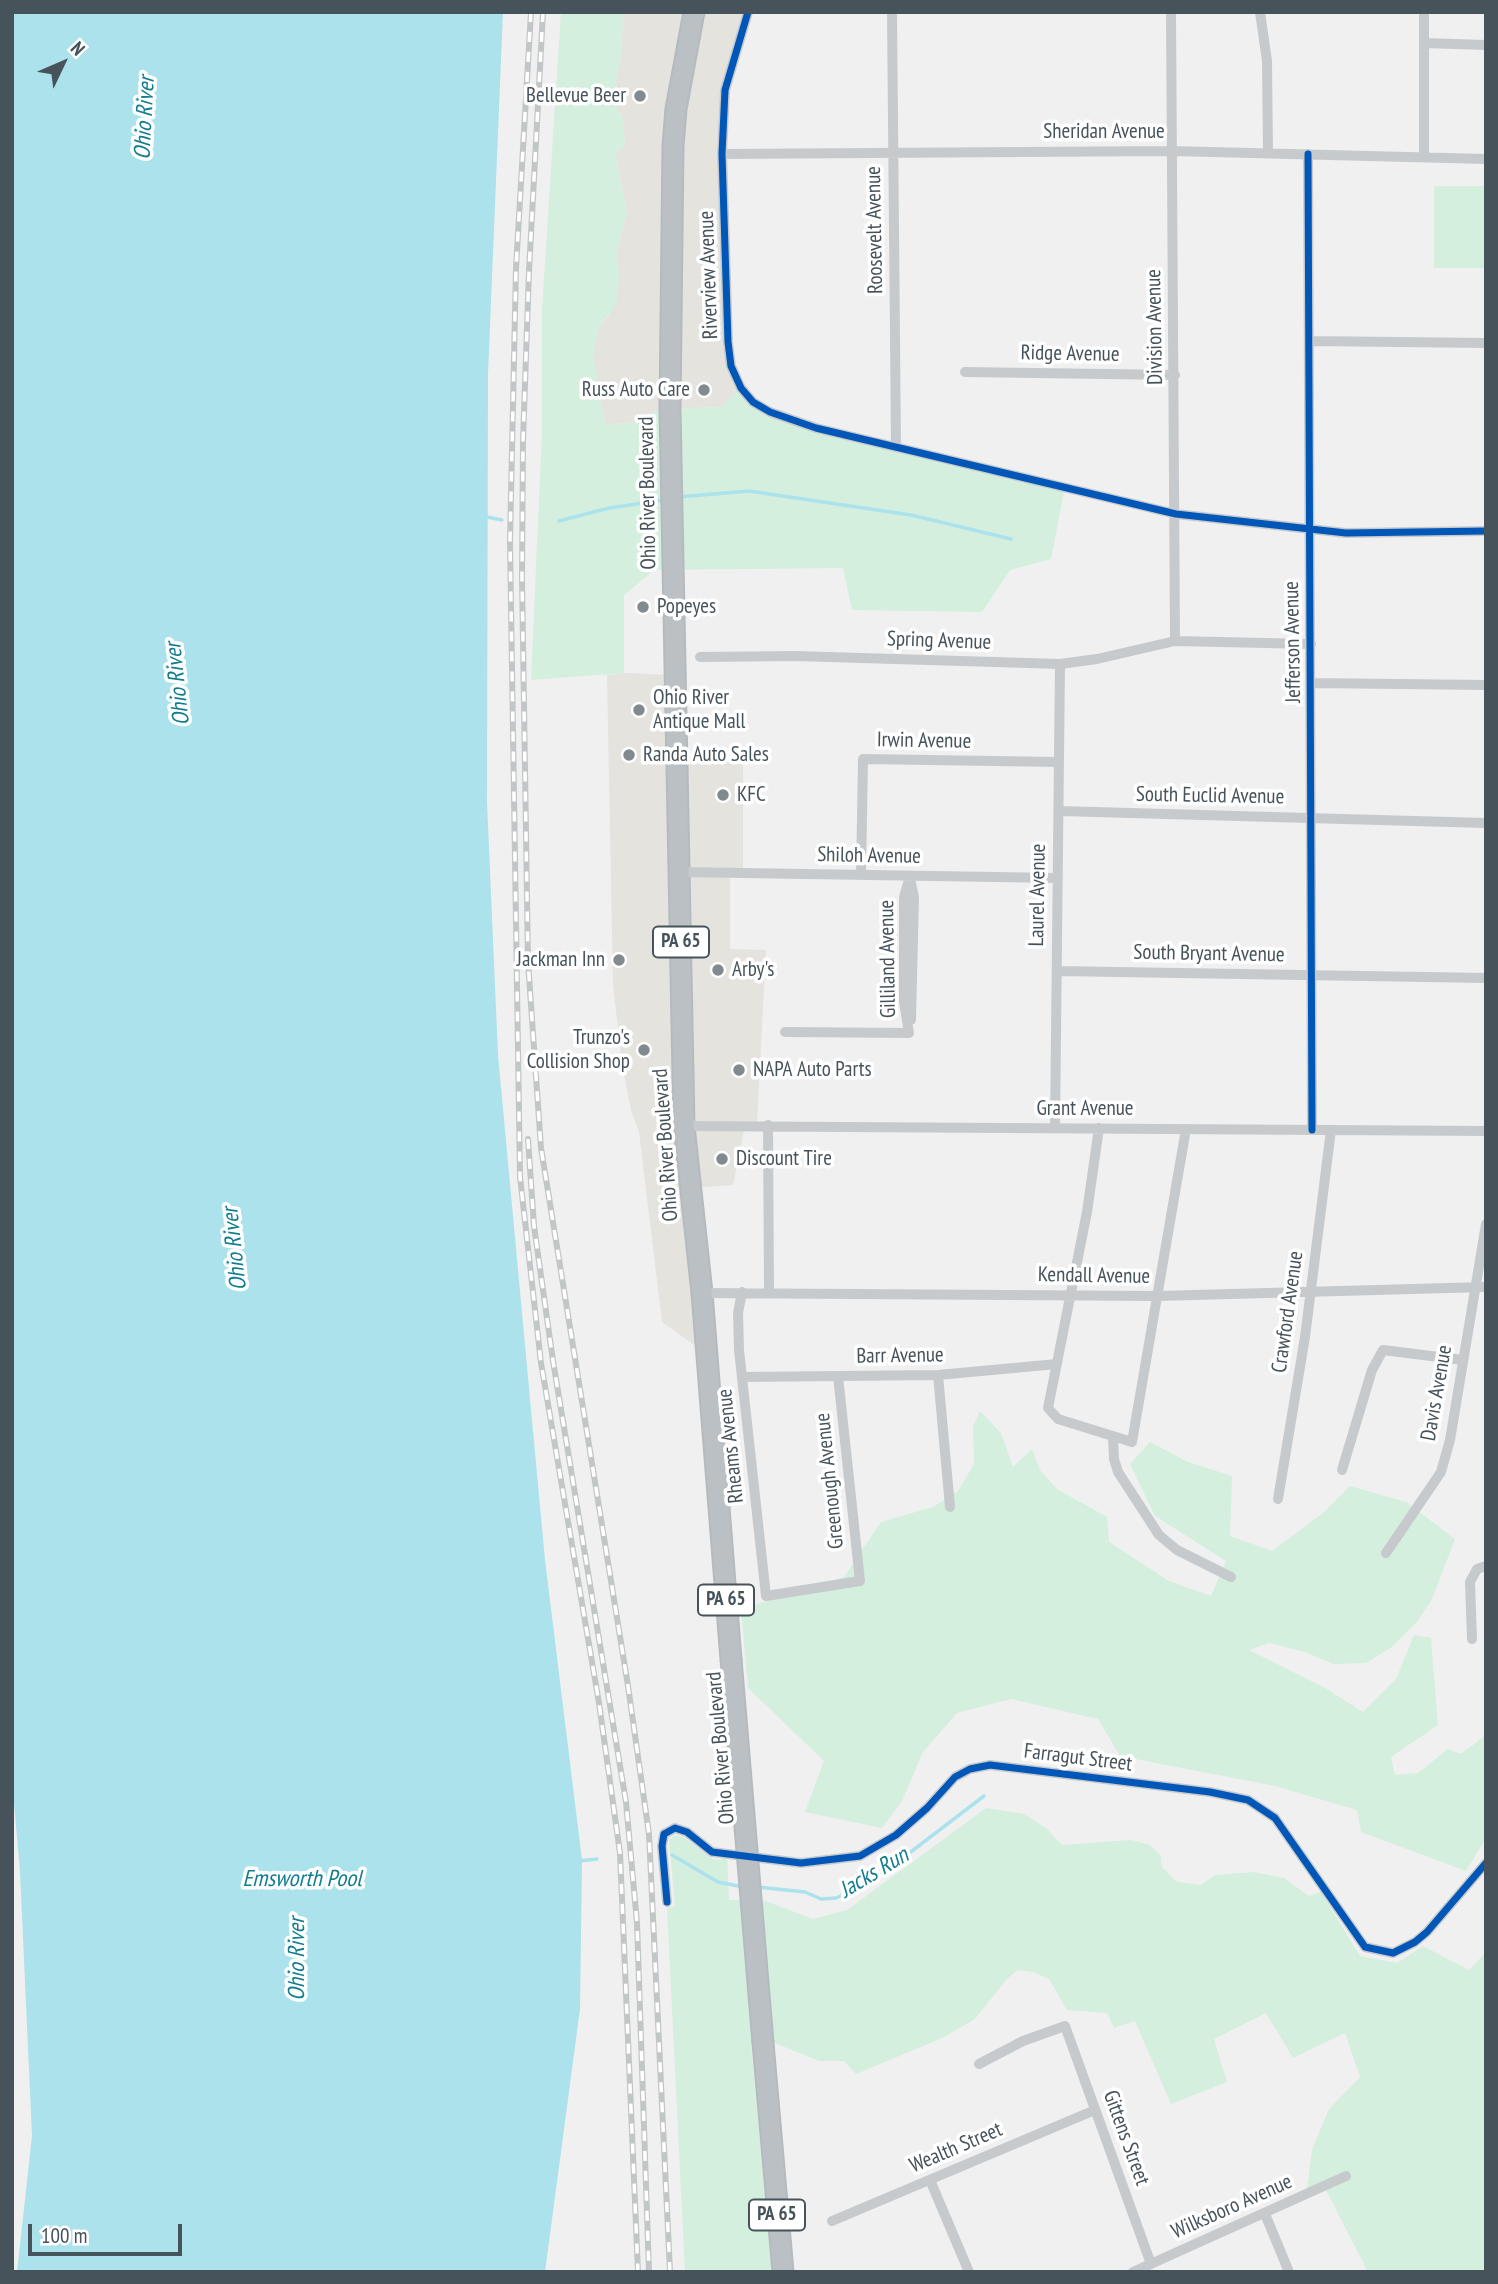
<!DOCTYPE html>
<style>
body{margin:0}
#map{position:relative;width:1498px;height:2284px;overflow:hidden;background:#f0f0f0;font-family:"PT Sans Narrow",sans-serif}
canvas{display:block}
.frame{position:absolute;inset:0;border:14px solid #47535b;pointer-events:none}
.north{position:absolute;left:28px;top:28px;width:70px;height:70px;-webkit-text-stroke:5px #fff;paint-order:stroke;rotate:46deg;font-size:19px;font-weight:700;line-height:28px;text-align:center;color:#47535b}
.north::after{content:'';display:block;margin:auto;width:24px;height:32px;background:#47535b;clip-path:polygon(50% 0,100% 100%,50% 72%,0 100%)}
.scale{position:absolute;left:28px;top:2224px;width:154px;height:32px;box-sizing:border-box;border:4px solid #47535b;border-top:0;padding-left:9px;font-size:21px;line-height:24px;white-space:nowrap;color:#47535b;-webkit-text-stroke:5px #fff;paint-order:stroke}
</style>
<div id="map">
<canvas width="1498" height="2284"></canvas>
<div class="frame"></div>
<div class="north">N</div>
<div class="scale">100 m</div>
</div>
<script>
const context = document.querySelector('canvas').getContext('2d');
context.lineJoin = 'round';
function paint(path, color) {
  context.fillStyle = color;
  context.fill(path, 'evenodd');
}
function shape(rows) {
  const path = new Path2D();
  for (const r of rows) {
    path.moveTo(r[0], r[1]);
    for (let i = 2; i < r.length; i += 2) path.lineTo(r[i], r[i + 1]);
  }
  return path;
}
function stroke(path, color, width, dash) {
  context.strokeStyle = color;
  context.lineWidth = width;
  context.lineCap = dash ? 'butt' : 'round';
  context.setLineDash(dash || []);
  context.stroke(path);
}
function drawText(font, color, halo, rows, align = 'center') {
  context.font = font + ' "PT Sans Narrow",sans-serif';
  context.lineWidth = 7;
  context.setLineDash([]);
  context.textBaseline = 'middle';
  context.strokeStyle = halo;
  context.fillStyle = color;
  for (const [text, x, y, turn = 0] of rows) {
    context.save();
    context.translate(x, y);
    context.rotate((+turn || 0) * Math.PI / 180);
    context.textAlign = isNaN(turn) ? turn : align;
    if (halo) context.strokeText(text, 0, 0);
    context.fillText(text, 0, 0);
    context.restore();
  }
}
const commercial = shape([
 [623,12,748,12,725,90,728,342,741,388,721,407,670,409,653,412,637,422,605,425,592,356,600,325,609,315,619,275,616,253,627,212,615,155,625,144,622,117,612,101,621,54],
 [624,673,674,675,677,759,743,755,743,873,730,873,730,949,766,950,757,1125,745,1126,733,1185,691,1188,707,1354,662,1322,639,1132,631,1110,622,1064,613,985,607,675]
]);
const green = shape([
 [561,12,623,12,621,54,612,101,622,117,625,144,615,155,627,212,616,253,619,275,617,304,600,325,593,356,605,425,637,422,653,412,670,409,721,407,741,388,770,412,1065,486,1051,559,1010,570,982,612,852,610,843,568,654,570,624,595,624,673,531,680,542,433,542,309],
 [1434,186,1486,186,1486,268,1434,268],
 [980,1411,1001,1433,1013,1467,1032,1449,1040,1470,1057,1489,1107,1517,1109,1542,1169,1581,1211,1596,1226,1561,1155,1516,1130,1464,1150,1442,1188,1462,1232,1476,1230,1536,1272,1551,1323,1513,1350,1486,1406,1502,1455,1539,1432,1599,1417,1622,1392,1647,1366,1663,1333,1664,1305,1652,1269,1643,1249,1650,1325,1688,1363,1712,1396,1679,1414,1635,1431,1638,1438,1725,1391,1757,1395,1775,1418,1773,1448,1749,1461,1754,1486,1735,1486,1838,1466,1871,1361,1832,1357,1810,1275,1786,1120,1756,1098,1719,1011,1699,957,1713,923,1752,902,1801,882,1828,805,1812,824,1761,748,1688,741,1609,844,1577,881,1522,933,1507,958,1491,974,1464,973,1427],
 [986,1808,1024,1814,1046,1828,1062,1845,1131,1840,1150,1845,1161,1856,1162,1867,1177,1882,1201,1885,1215,1875,1254,1872,1284,1878,1309,1896,1321,1892,1360,1956,1397,1963,1423,1946,1469,1970,1486,1952,1486,2272,1368,2272,1322,2182,1307,2189,1312,2149,1329,2109,1360,2077,1345,2033,1293,2058,1266,2013,1214,2039,1227,2082,1171,2104,1135,2021,1114,2028,1107,2013,1067,2010,1049,1979,1033,1972,1018,1970,1006,1980,975,2019,940,2039,856,2074,844,2061,819,2061,775,2043,751,2044,772,2272,685,2272,667,1908,675,1906,669,1839,676,1835,685,1838,714,1860,727,1858,729,1900,763,1900,813,1919,847,1910]
]);
const water = shape([
 [12,12,503,12,488,374,487,802,498,1055,545,1560,582,1860,580,2009,545,2272,17,2272,32,2136,20,1872,12,1780]
]);
const stream = shape([
 [678,497,749,491,911,515,1011,539],
 [487,517,502,520],
 [559,521,609,508,664,500],
 [672,1855,718,1882,743,1887],
 [578,1861,597,1859],
 [757,1887,805,1892,821,1899,836,1898,860,1887,895,1864,984,1796]
]);
const street = shape([
 [748,12,725,90,722,154,728,342,731,366,741,388,753,402,770,412,816,428,1176,514,1346,533,1486,531],
 [892,12,896,447],
 [1171,12,1175,641],
 [1260,12,1267,61,1268,153],
 [1424,12,1424,157],
 [1424,43,1486,45],
 [722,154,1172,151,1486,159],
 [1308,154,1312,1130],
 [1310,341,1486,343],
 [965,372,1175,375],
 [700,657,796,656,1060,664,1097,659,1175,641,1311,644],
 [1312,683,1486,685],
 [1059,811,1486,823],
 [680,872,1058,878],
 [861,875,863,759,1059,762],
 [910,879,914,897,911,1020],
 [1057,971,1486,978],
 [785,1032,909,1033],
 [909,1033,904,1002,904,897,910,876],
 [768,1125,769,1292],
 [684,1126,1486,1131],
 [1055,1128,1060,664],
 [1099,1128,1087,1212,1048,1408,1058,1419,1132,1442,1186,1129],
 [742,1292,738,1313,739,1350,766,1596,860,1581,838,1376],
 [702,1293,1157,1296,1486,1287],
 [938,1375,950,1507],
 [743,1377,938,1375,1057,1364],
 [1113,1437,1114,1459,1118,1472,1159,1535,1177,1550,1231,1577],
 [1342,1470,1372,1370,1383,1350,1463,1360],
 [1278,1499,1305,1337,1331,1130],
 [1386,1553,1441,1472,1450,1440,1486,1224],
 [1472,1639,1470,1582,1477,1569,1486,1566],
 [667,1902,662,1846,664,1834,675,1828,687,1832,712,1852,801,1863,860,1856,896,1835,927,1808,955,1777,970,1769,990,1765,1210,1792,1248,1800,1275,1818,1365,1947,1393,1953,1415,1942,1427,1932,1486,1863],
 [979,2064,1023,2041,1065,2026,1151,2264],
 [930,2180,969,2272],
 [1265,2214,1289,2272],
 [832,2221,1095,2110],
 [1133,2272,1346,2176]
]);
const highway = shape([
 [694,12,676,109,673,146,670,409,684,1126,702,1293,731,1659],
 [763,2043,783,2272]
]);
const rail = shape([
 [531,12,516,268,510,541,520,1177,541,1363,599,1703,620,1853,638,2272],
 [543,12,529,271,523,441,522,577,528,962,541,1148,628,1686,649,1834,670,2272],
 [528,1139,534,1226,553,1361,626,1802,637,1923,649,2272]
]);
const highwayBridge = shape([
 [731,1659,763,2043]
]);
const cycleway = shape([
 [748,12,725,90,722,154,728,342,731,366,741,388,753,402,770,412,816,428,1176,514,1346,533,1486,531],
 [1308,154,1312,1130],
 [667,1902,662,1846,664,1834,675,1828,687,1832,712,1852,801,1863,860,1856,896,1835,927,1808,955,1777,970,1769,990,1765,1210,1792,1248,1800,1275,1818,1365,1947,1393,1953,1415,1942,1427,1932,1486,1863]
]);
const markers = [
 [640,96,7,"#828a8f"],
 [704,390,7,"#828a8f"],
 [643,607,7,"#828a8f"],
 [639,710,7,"#828a8f"],
 [629,755,7,"#828a8f"],
 [723,795,7,"#828a8f"],
 [619,960,7,"#828a8f"],
 [718,970,7,"#828a8f"],
 [644,1050,7,"#828a8f"],
 [739,1070,7,"#828a8f"],
 [722,1159,7,"#828a8f"]
];
const shields = [
 [681,942,56],
 [726,1600,56],
 [777,2215,56]
];
const shieldNames = [
 ["PA 65",681,942],
 ["PA 65",726,1600],
 ["PA 65",777,2215]
];
const poiNames = [
 ["Bellevue Beer",626,96,"right"],
 ["Russ Auto Care",690,390,"right"],
 ["Popeyes",657,607],
 ["Ohio River",653,698],
 ["Antique Mall",653,722],
 ["Randa Auto Sales",643,755],
 ["KFC",737,795],
 ["Jackman Inn",605,960,"right"],
 ["Arby's",732,970],
 ["Trunzo's",630,1038,"right"],
 ["Collision Shop",630,1062,"right"],
 ["NAPA Auto Parts",753,1070],
 ["Discount Tire",736,1159]
];
const streetNames = [
 ["Sheridan Avenue",1104,132],
 ["Roosevelt Avenue",875,230,-91],
 ["Riverview Avenue",709,275,-92],
 ["Division Avenue",1155,327,-91],
 ["Ridge Avenue",1070,354,1],
 ["Ohio River Boulevard",648,493,-91],
 ["Spring Avenue",939,641,2],
 ["Jefferson Avenue",1293,642,-91],
 ["Irwin Avenue",924,741,1],
 ["South Euclid Avenue",1210,796,1],
 ["Shiloh Avenue",869,856,1],
 ["Laurel Avenue",1038,895,-89],
 ["South Bryant Avenue",1209,954,1],
 ["Gilliland Avenue",888,959,-91],
 ["Grant Avenue",1085,1109],
 ["Ohio River Boulevard",666,1145,-94],
 ["Kendall Avenue",1094,1276,1],
 ["Crawford Avenue",1288,1312,-82],
 ["Barr Avenue",900,1356,-1],
 ["Davis Avenue",1437,1393,-80],
 ["Rheams Avenue",731,1446,-96],
 ["Greenough Avenue",830,1481,-96],
 ["Ohio River Boulevard",721,1748,-95],
 ["Farragut Street",1078,1758,7],
 ["Gittens Street",1126,2138,70],
 ["Wealth Street",956,2148,-23],
 ["Wilksboro Avenue",1232,2207,-24]
];
const waterNames = [
 ["Ohio River",145,118,-87],
 ["Ohio River",178,684,-96],
 ["Ohio River",235,1249,-96],
 ["Jacks Run",874,1873,-31],
 ["Emsworth Pool",302,1879],
 ["Ohio River",297,1959,-90]
];
paint(commercial, '#e4e3de');
paint(green, '#d4efdd');
paint(water, '#abe2eb');
stroke(stream, '#abe2eb', 3.5);
stroke(highway, '#b5babf', 23);
stroke(street, '#c7cacc', 10);
stroke(highway, '#bac0c3', 19);
stroke(rail, '#c3c6c7', 6);
stroke(rail, '#fff', 3.5, [10]);
stroke(highwayBridge, '#b5babf', 23, []);
stroke(highwayBridge, '#bac0c3', 19);
stroke(cycleway, '#0057b8', 7);
for (const [x, y, r, color] of markers) {
  const dot = new Path2D();
  dot.arc(x, y, r, 0, 2 * Math.PI);
  context.fillStyle = color;
  context.fill(dot);
  stroke(dot, '#fff', 2.5);
}
for (const [x, y, w] of shields) {
  const box = new Path2D();
  box.roundRect(x - w / 2, y - 15.5, w, 31, 5);
  context.fillStyle = '#fff';
  context.fill(box);
  stroke(box, '#47535b', 2);
}
drawText('bold 19px', '#47535b', null, shieldNames);
drawText('21px', '#47535b', '#fff', poiNames, 'left');
drawText('21px', '#47535b', '#fff', streetNames);
drawText('italic 23px', '#117d8f', '#fff', waterNames);
</script>
